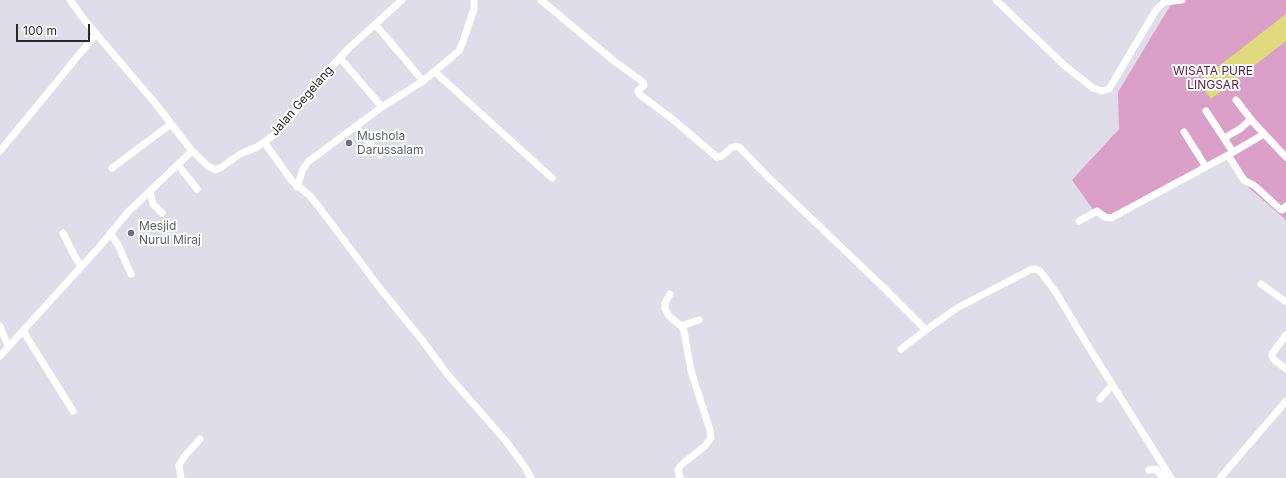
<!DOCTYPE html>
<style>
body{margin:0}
#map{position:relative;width:1286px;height:478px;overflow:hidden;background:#e0ddea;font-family:Inter,sans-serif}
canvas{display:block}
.scale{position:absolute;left:16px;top:24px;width:74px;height:18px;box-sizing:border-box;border:2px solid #2a2a2a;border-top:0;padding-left:5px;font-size:12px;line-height:14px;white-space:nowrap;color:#2a2a2a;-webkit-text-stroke:3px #fff;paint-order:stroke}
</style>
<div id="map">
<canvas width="1286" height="478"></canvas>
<div class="scale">100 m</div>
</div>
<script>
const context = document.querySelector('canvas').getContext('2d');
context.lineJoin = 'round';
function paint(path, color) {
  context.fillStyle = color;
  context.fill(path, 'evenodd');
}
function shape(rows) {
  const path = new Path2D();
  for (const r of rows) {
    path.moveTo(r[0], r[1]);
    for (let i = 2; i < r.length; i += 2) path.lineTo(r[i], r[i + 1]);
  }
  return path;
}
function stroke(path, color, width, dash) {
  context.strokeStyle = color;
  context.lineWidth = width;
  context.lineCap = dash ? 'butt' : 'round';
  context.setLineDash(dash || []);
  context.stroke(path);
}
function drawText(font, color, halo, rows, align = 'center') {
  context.font = font + ' Inter,sans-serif';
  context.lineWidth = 4;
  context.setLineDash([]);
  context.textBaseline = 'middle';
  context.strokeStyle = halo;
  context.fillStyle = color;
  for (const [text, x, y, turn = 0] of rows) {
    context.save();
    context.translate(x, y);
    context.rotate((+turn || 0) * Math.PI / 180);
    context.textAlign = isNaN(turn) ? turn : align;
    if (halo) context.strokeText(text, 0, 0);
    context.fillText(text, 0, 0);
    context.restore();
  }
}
const green = shape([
 [1181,0,1286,0,1286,220,1249,188,1229,151,1113,215,1094,211,1072,180,1119,129,1118,92,1170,6]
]);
const water = shape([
 [1286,14,1286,41,1211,99,1198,82]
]);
const minor = shape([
 [70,0,86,22,155,103,192,151,208,166,215,170,222,167,240,154,257,147,274,135,306,99,322,77,349,48,402,0],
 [541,0,614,61,643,82,644,85,638,91,639,94,671,118,717,157,722,156,731,148,736,146,739,147,769,178,883,287,926,330,957,308,1030,270,1035,269,1040,271,1055,291,1093,354,1171,478],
 [996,0,1065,66,1093,88,1102,91,1109,89,1156,10,1164,2,1182,0],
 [375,24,423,81],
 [340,58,382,107],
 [435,72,552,178],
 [1236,100,1253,122,1286,157],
 [1206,111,1233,152],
 [356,127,380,155],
 [1184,132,1206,167],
 [1224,138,1240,129,1251,119],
 [264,142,292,181,309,195,319,207,382,291,422,340,448,375,505,440,525,467,531,478],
 [0,151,96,34],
 [1230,154,1264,134],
 [178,165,197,189],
 [112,168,171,124],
 [297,187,303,169,309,161,382,107,423,81,459,51,462,44,474,9,474,0],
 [150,191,153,204,162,213],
 [1079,221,1097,211,1105,217,1111,218,1228,155,1244,180,1255,186,1280,209,1282,210,1286,206],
 [63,233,75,257,81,266],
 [110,233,118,245,131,274],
 [1261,284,1286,302],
 [670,294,665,303,665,309,669,316,681,326,684,331,691,371,710,430,711,438,705,446,681,465,678,470,680,478],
 [0,326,8,346],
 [681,326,699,320],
 [23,331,73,411],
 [1286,335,1272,354,1273,359,1286,369],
 [901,349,926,330],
 [0,356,101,245,128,212,192,151],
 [1100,399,1112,385],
 [1149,470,1156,469,1163,478],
 [181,478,179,465,184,457,200,439],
 [1220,478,1286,401]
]);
const markers = [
 [349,143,4,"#6b7280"],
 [131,233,4,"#6b7280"]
];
const parkNames = [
 ["WISATA PURE",1213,71],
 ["LINGSAR",1213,85]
];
const streetNames = [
 ["Jalan Gegelang",302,101,-49]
];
const worshipNames = [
 ["Mushola",357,136],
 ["Darussalam",357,150],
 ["Mesjid",139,226],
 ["Nurul Miraj",139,240]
];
paint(green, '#daa0c7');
paint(water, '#e0d97d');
stroke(minor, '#fff', 7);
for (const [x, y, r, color] of markers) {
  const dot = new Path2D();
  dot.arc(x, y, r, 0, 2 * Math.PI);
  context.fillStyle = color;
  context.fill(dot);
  stroke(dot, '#fff', 1.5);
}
drawText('12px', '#5e2343', '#fff', parkNames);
drawText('12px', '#2a2a2a', '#fff', streetNames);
drawText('12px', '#5b616d', '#fff', worshipNames, 'left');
</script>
